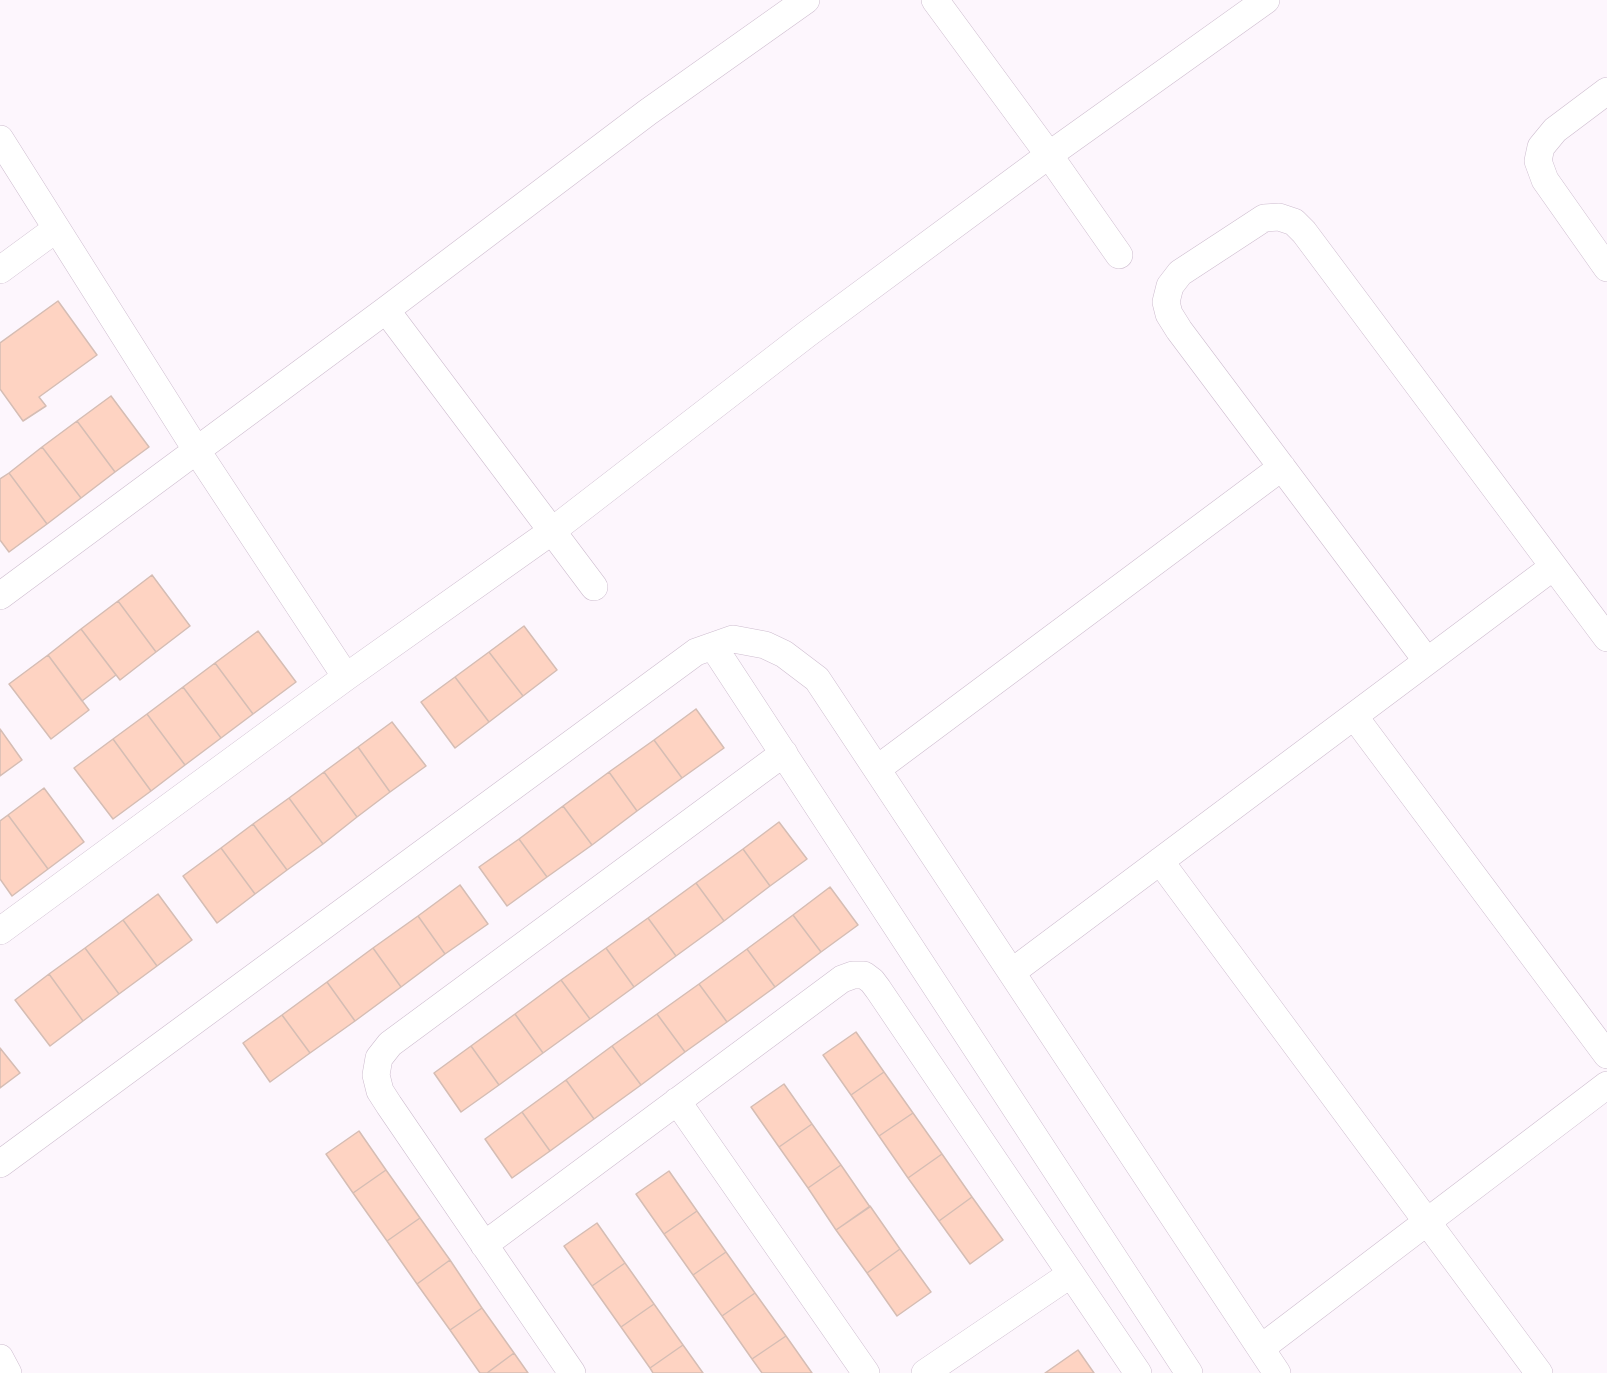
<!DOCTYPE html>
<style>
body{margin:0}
canvas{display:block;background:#fdf6fd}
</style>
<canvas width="1607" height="1373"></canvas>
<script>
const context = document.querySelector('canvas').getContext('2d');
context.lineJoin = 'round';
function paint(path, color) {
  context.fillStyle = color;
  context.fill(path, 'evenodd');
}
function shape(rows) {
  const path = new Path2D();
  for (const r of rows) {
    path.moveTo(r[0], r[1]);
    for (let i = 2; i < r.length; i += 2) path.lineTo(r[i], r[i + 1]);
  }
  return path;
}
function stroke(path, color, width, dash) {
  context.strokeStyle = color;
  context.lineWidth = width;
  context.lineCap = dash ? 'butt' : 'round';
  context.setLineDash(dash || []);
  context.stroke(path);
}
const building = shape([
 [58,301,97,355,39,397,46,406,23,421,0,389,0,343,58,301],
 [111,396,149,447,115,472,77,421,111,396],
 [77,421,115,472,81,498,42,447,77,421],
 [42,447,81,498,47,524,9,473,42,447],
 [9,473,47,524,9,552,0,540,0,479,9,473],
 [152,575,190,626,156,652,118,601,152,575],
 [118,601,156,652,120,680,81,629,118,601],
 [524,626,557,670,523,696,489,652,524,626],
 [81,629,116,675,82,701,48,655,81,629],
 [258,631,296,682,253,714,215,663,258,631],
 [489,652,523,696,489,722,455,677,489,652],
 [48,655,89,710,51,739,9,684,48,655],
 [215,663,253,714,221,738,183,687,215,663],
 [455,677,489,722,455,748,421,702,455,677],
 [183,687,221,738,185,765,147,714,183,687],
 [696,709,724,748,682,778,654,740,696,709],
 [147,714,185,765,151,791,113,739,147,714],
 [392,722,426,766,390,792,358,747,392,722],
 [0,729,22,760,0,776,0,729],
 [113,739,151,791,113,819,74,768,113,739],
 [654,740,682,778,637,811,609,772,654,740],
 [358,747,390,792,357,817,324,772,358,747],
 [324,772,357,817,323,844,289,798,324,772],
 [609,772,637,811,592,845,563,806,609,772],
 [44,788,84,842,48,869,8,815,44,788],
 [289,798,323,844,287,870,253,824,289,798],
 [563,806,592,845,547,877,519,839,563,806],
 [8,815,48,869,12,896,0,879,0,821,8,815],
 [779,822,807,859,770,886,743,849,779,822],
 [253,824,287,870,255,894,221,848,253,824],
 [519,839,547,877,507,906,479,867,519,839],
 [221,848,255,894,217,923,183,876,221,848],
 [743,849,770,886,724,921,696,883,743,849],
 [696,883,724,921,676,956,648,918,696,883],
 [460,885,488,924,445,954,418,916,460,885],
 [830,887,858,925,821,952,793,915,830,887],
 [158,894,192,940,157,966,123,920,158,894],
 [793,915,821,952,775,987,747,949,793,915],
 [418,916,445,954,401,987,373,948,418,916],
 [648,918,676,956,634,987,606,948,648,918],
 [123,920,157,966,119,994,85,948,123,920],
 [85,948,119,994,83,1021,49,974,85,948],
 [373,948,401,987,355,1021,327,982,373,948],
 [606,948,634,987,590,1019,561,980,606,948],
 [747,949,775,987,727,1022,699,984,747,949],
 [49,974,83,1021,50,1046,15,1000,49,974],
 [561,980,590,1019,543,1053,515,1014,561,980],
 [327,982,355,1021,310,1053,282,1015,327,982],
 [699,984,727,1022,685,1052,657,1014,699,984],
 [515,1014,543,1053,499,1085,471,1046,515,1014],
 [657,1014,685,1052,641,1085,612,1046,657,1014],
 [282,1015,310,1053,270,1082,243,1043,282,1015],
 [856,1032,884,1072,851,1095,823,1055,856,1032],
 [471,1046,499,1085,461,1112,434,1073,471,1046],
 [612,1046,641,1085,594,1119,566,1080,612,1046],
 [0,1048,20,1073,0,1088,0,1048],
 [884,1072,913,1113,879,1136,851,1095,884,1072],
 [566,1080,594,1119,550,1151,522,1112,566,1080],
 [784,1084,812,1124,779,1147,751,1107,784,1084],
 [522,1112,550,1151,512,1178,485,1139,522,1112],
 [913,1113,942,1154,908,1178,879,1136,913,1113],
 [812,1124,841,1165,808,1188,779,1147,812,1124],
 [359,1131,386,1170,353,1193,326,1154,359,1131],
 [942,1154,972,1197,939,1221,908,1178,942,1154],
 [841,1165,870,1207,836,1230,808,1188,841,1165],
 [386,1170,420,1218,387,1241,353,1193,386,1170],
 [669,1171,697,1211,664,1234,636,1194,669,1171],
 [972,1197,1003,1240,970,1264,939,1221,972,1197],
 [870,1206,900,1249,867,1273,836,1230,870,1206],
 [697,1211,726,1252,693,1275,664,1234,697,1211],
 [420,1218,450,1260,417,1284,387,1241,420,1218],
 [597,1223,625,1263,592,1286,564,1246,597,1223],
 [900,1249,931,1292,897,1316,867,1273,900,1249],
 [726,1252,755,1293,722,1316,693,1275,726,1252],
 [450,1260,482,1308,450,1330,417,1284,450,1260],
 [625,1263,654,1304,621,1327,592,1286,625,1263],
 [755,1293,786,1336,752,1359,722,1316,755,1293],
 [654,1304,683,1345,650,1368,621,1327,654,1304],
 [482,1308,514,1353,487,1373,480,1373,450,1330,482,1308],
 [786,1336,812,1373,762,1373,752,1359,786,1336],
 [683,1345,703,1373,653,1373,650,1368,683,1345],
 [1078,1350,1094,1373,1045,1373,1078,1350],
 [514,1353,528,1373,487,1373,514,1353]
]);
const minor = shape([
 [935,0,1049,155,1119,255],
 [1607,91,1555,130,1541,147,1538,161,1545,180,1607,268],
 [0,139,197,451,346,677],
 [0,270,56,229],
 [386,310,594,587],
 [0,596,386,310,648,112,806,0],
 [713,646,1189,1373],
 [1427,661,1179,330,1169,314,1166,302,1170,286,1180,273,1264,218,1279,217,1294,222,1304,232,1607,638],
 [1354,716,1607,1055],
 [877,769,1282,467],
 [1160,861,1539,1373],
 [0,931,346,677,552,531,807,334,1049,155,1266,0],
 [1012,972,1553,567],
 [677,1101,866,1373],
 [0,1164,696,652,733,639,765,645,784,654,817,679,1277,1373],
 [484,1245,842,979,853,975,864,975,872,981,878,989,1138,1373],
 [1261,1348,1607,1085],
 [0,1358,8,1373],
 [572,1373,389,1105,380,1091,376,1075,379,1058,390,1044,784,753],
 [925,1373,1071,1274]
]);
paint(building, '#fed3c2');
stroke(building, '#d5bdb4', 1.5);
stroke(minor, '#cebdcf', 28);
stroke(minor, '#fff', 27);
</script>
